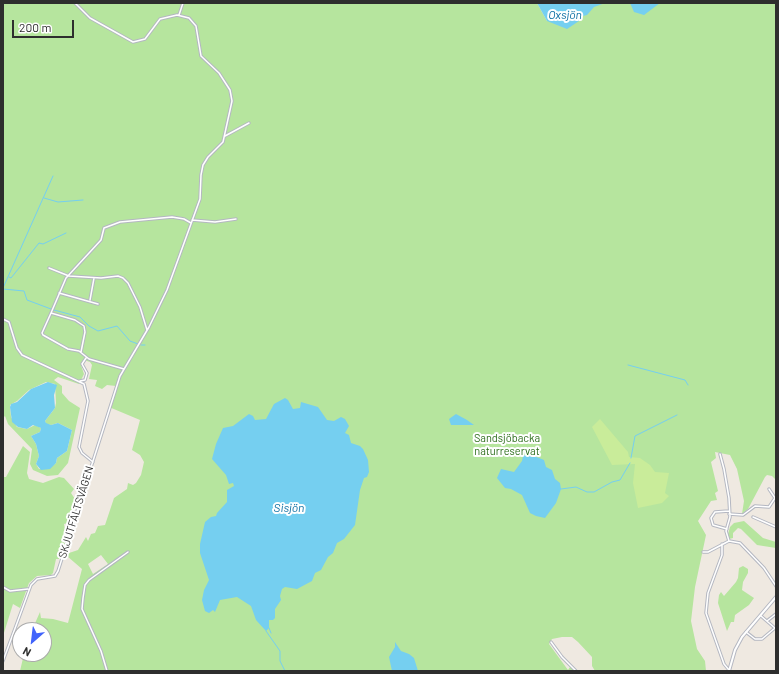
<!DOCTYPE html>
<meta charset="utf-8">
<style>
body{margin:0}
#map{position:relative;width:779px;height:674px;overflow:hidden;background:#efe9e1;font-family:Barlow,sans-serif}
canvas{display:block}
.frame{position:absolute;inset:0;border:4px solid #2e2e2e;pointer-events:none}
.north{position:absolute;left:12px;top:622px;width:40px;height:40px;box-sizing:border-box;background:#fff;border:1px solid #ababab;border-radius:50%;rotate:208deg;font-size:11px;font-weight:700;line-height:16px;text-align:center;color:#2e2e2e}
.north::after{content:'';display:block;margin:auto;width:14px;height:18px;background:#4264fb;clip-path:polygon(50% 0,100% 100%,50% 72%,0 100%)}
.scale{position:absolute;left:12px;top:20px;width:62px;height:18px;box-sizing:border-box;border:2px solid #2e2e2e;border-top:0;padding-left:5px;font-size:12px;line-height:14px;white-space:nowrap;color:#2e2e2e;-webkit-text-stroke:3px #fff;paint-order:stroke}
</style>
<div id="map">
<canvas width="779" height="674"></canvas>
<div class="frame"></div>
<div class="north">N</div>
<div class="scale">200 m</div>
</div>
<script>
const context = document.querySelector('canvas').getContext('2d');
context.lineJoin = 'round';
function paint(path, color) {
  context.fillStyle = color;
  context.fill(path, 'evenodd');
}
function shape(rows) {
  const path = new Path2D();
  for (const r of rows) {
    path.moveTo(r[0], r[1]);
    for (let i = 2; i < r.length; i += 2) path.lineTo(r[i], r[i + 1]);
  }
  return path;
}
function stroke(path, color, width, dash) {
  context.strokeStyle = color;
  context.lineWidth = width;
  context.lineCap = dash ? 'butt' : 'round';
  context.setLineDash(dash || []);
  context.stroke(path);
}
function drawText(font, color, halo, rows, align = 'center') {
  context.font = font + ' Barlow,sans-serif';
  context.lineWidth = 4;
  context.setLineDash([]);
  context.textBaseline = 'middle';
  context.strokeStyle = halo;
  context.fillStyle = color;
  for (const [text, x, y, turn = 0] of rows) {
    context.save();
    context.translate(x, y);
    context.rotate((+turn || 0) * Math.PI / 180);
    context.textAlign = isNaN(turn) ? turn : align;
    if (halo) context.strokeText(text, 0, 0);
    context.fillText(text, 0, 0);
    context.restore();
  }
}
const green = shape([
 [3,3,537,3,547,21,560,3,776,3,776,480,772,476,767,475,765,477,748,509,742,514,744,501,737,469,730,455,715,452,716,458,711,462,718,491,715,493,717,500,711,501,698,521,706,535,695,587,691,621,697,649,705,661,706,671,595,671,592,666,592,657,578,642,572,637,562,637,552,639,549,644,568,670,570,667,576,671,20,671,24,654,44,654,44,630,32,630,40,612,41,618,53,619,68,623,82,569,67,556,69,553,78,550,86,537,88,541,91,534,95,533,98,526,105,525,114,498,127,489,128,483,133,485,136,483,141,475,144,462,140,455,132,450,140,420,109,407,116,386,107,385,102,389,95,386,97,380,89,379,92,365,90,362,84,360,81,365,84,374,79,384,58,377,54,380,62,386,62,393,69,401,80,408,68,463,58,475,47,476,33,470,30,464,32,449,8,424,5,416,3,418],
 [46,382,55,384,56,403,55,408,45,421,46,424,51,425,58,423,72,430,67,451,57,458,56,463,48,469,39,469,36,464,39,456,36,444,31,436,40,432,41,428,35,425,27,429,17,427,11,417,10,407,10,405,17,401,29,390],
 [101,555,108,564,93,574,88,564],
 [23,446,30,452,27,473,29,479,43,483,59,477,64,478,74,489,71,493,75,499,68,523,64,524,65,530,61,541,67,544,59,559,56,559,53,573,51,575,37,576,29,583,20,608,13,604,3,636,3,477,6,477],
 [744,521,763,538,776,542,776,548,757,545,741,529,738,528,733,533,733,538,729,539,728,534,730,527,734,523],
 [743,566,748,569,748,573,743,582,742,590,754,598,749,605,735,615,734,622,731,622,727,631,718,603,719,595,721,592,724,596,736,582,738,578,739,568]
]);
const pitch = shape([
 [600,419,628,452,629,457,640,458,650,465,655,472,669,473,665,493,669,496,662,503,638,508,633,483,635,464,612,465,592,427]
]);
const water = shape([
 [537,3,605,3,594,7,587,15,583,16,582,19,567,29,547,21],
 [630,3,660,3,644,15,634,12],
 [48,382,57,385,54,395,55,408,45,421,46,423,51,425,58,423,72,430,67,451,57,458,56,463,50,469,41,470,36,464,39,456,36,444,31,436,40,432,41,428,33,425,27,429,18,427,12,422,10,407,11,404,17,402,31,389],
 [285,398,288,400,293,409,300,408,301,402,318,407,327,420,334,421,341,417,345,419,349,426,345,433,349,435,351,443,360,446,363,449,368,460,369,472,367,477,364,478,360,490,355,525,344,539,337,543,333,553,328,557,321,570,315,573,312,581,297,589,285,587,282,589,280,596,281,600,275,609,275,618,273,620,269,620,269,628,266,631,256,620,251,606,237,597,220,600,215,612,213,610,209,613,205,611,202,600,204,590,209,580,200,553,200,544,205,522,211,517,216,516,217,513,227,502,227,490,234,486,233,483,229,484,226,475,212,459,216,444,223,428,233,426,249,414,253,416,255,420,266,419,274,404],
 [456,414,467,420,474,425,451,425,449,419],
 [529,454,544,460,546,467,552,470,555,479,560,483,561,489,556,503,545,518,536,516,530,513,522,495,511,489,505,488,497,478,501,469,514,472,522,461,523,456],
 [395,642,401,651,409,654,414,658,418,671,392,671,389,657,395,647]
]);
const stream = shape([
 [44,198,58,202,83,200],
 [9,277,11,278,39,243,43,244,66,233],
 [3,288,53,176],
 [3,289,24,291,27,300,51,309],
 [54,310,80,317,89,326,98,331,117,326,130,341,138,344],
 [141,345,145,345],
 [628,365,685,380,688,385],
 [631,458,635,436,677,415],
 [561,489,576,487,587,492,594,492,612,482,620,480,630,463],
 [269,628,271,633],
 [266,631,280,651,280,661,285,671]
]);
const minor = shape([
 [179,15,183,3],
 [225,136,249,123],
 [192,220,215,222,236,219],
 [49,268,69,276,101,278,118,276,123,278,128,283,140,307,147,330],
 [59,293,98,304],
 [90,300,94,278],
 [51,313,66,278,101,240,104,228,120,222,172,217,184,219,191,223],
 [3,319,9,322,17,348,22,355,84,384,88,401,79,447,82,453,93,462],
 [81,352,85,332,84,326,75,320,51,313,42,333,43,335,68,349,79,351,89,359,124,369],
 [80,381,85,380,87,373,82,364,86,358],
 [720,454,724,469,729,498,730,517,726,531,729,541],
 [729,514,743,515,755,506,769,507,775,498,769,489],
 [753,517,776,527],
 [727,529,713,525,711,518,715,512,729,511],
 [722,544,722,555,708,593,706,613,724,664,729,670],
 [703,552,708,552,729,541,740,543,764,568,776,586],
 [3,587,10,591,28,589],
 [761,616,776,629],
 [767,621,776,614],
 [746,632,755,639,762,639,775,628],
 [551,642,562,657,576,671],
 [3,661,31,585,37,579,55,576,58,571,120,376,149,327,167,290,200,199,201,175,203,165,208,157,223,142,232,101,230,90,219,73,201,56,196,26,189,18,177,15,160,19,145,39,133,42,90,18,75,3],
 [107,671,101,651,82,609,83,598,85,585,89,580,128,552]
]);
const tertiary = shape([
 [729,671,735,650,742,637,776,597]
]);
const parkNames = [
 ["Sandsjöbacka",507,438],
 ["naturreservat",507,451]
];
const streetNames = [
 ["SKJUTFÄLTSVÄGEN",76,512,-73]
];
const waterNames = [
 ["Oxsjön",565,15],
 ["Sisjön",289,508]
];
paint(green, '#b6e59e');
paint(pitch, '#c9ec9a');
paint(water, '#75cff0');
stroke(stream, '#75cff0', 1);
stroke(minor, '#b4b7c1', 3.5);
stroke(tertiary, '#b4b7c1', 4);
stroke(minor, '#fff', 1.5);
stroke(tertiary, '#fff', 2);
drawText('11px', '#2c6e1b', '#fff', parkNames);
drawText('11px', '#2e2e2e', '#fff', streetNames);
drawText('italic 12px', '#0d6fa3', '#fff', waterNames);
</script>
